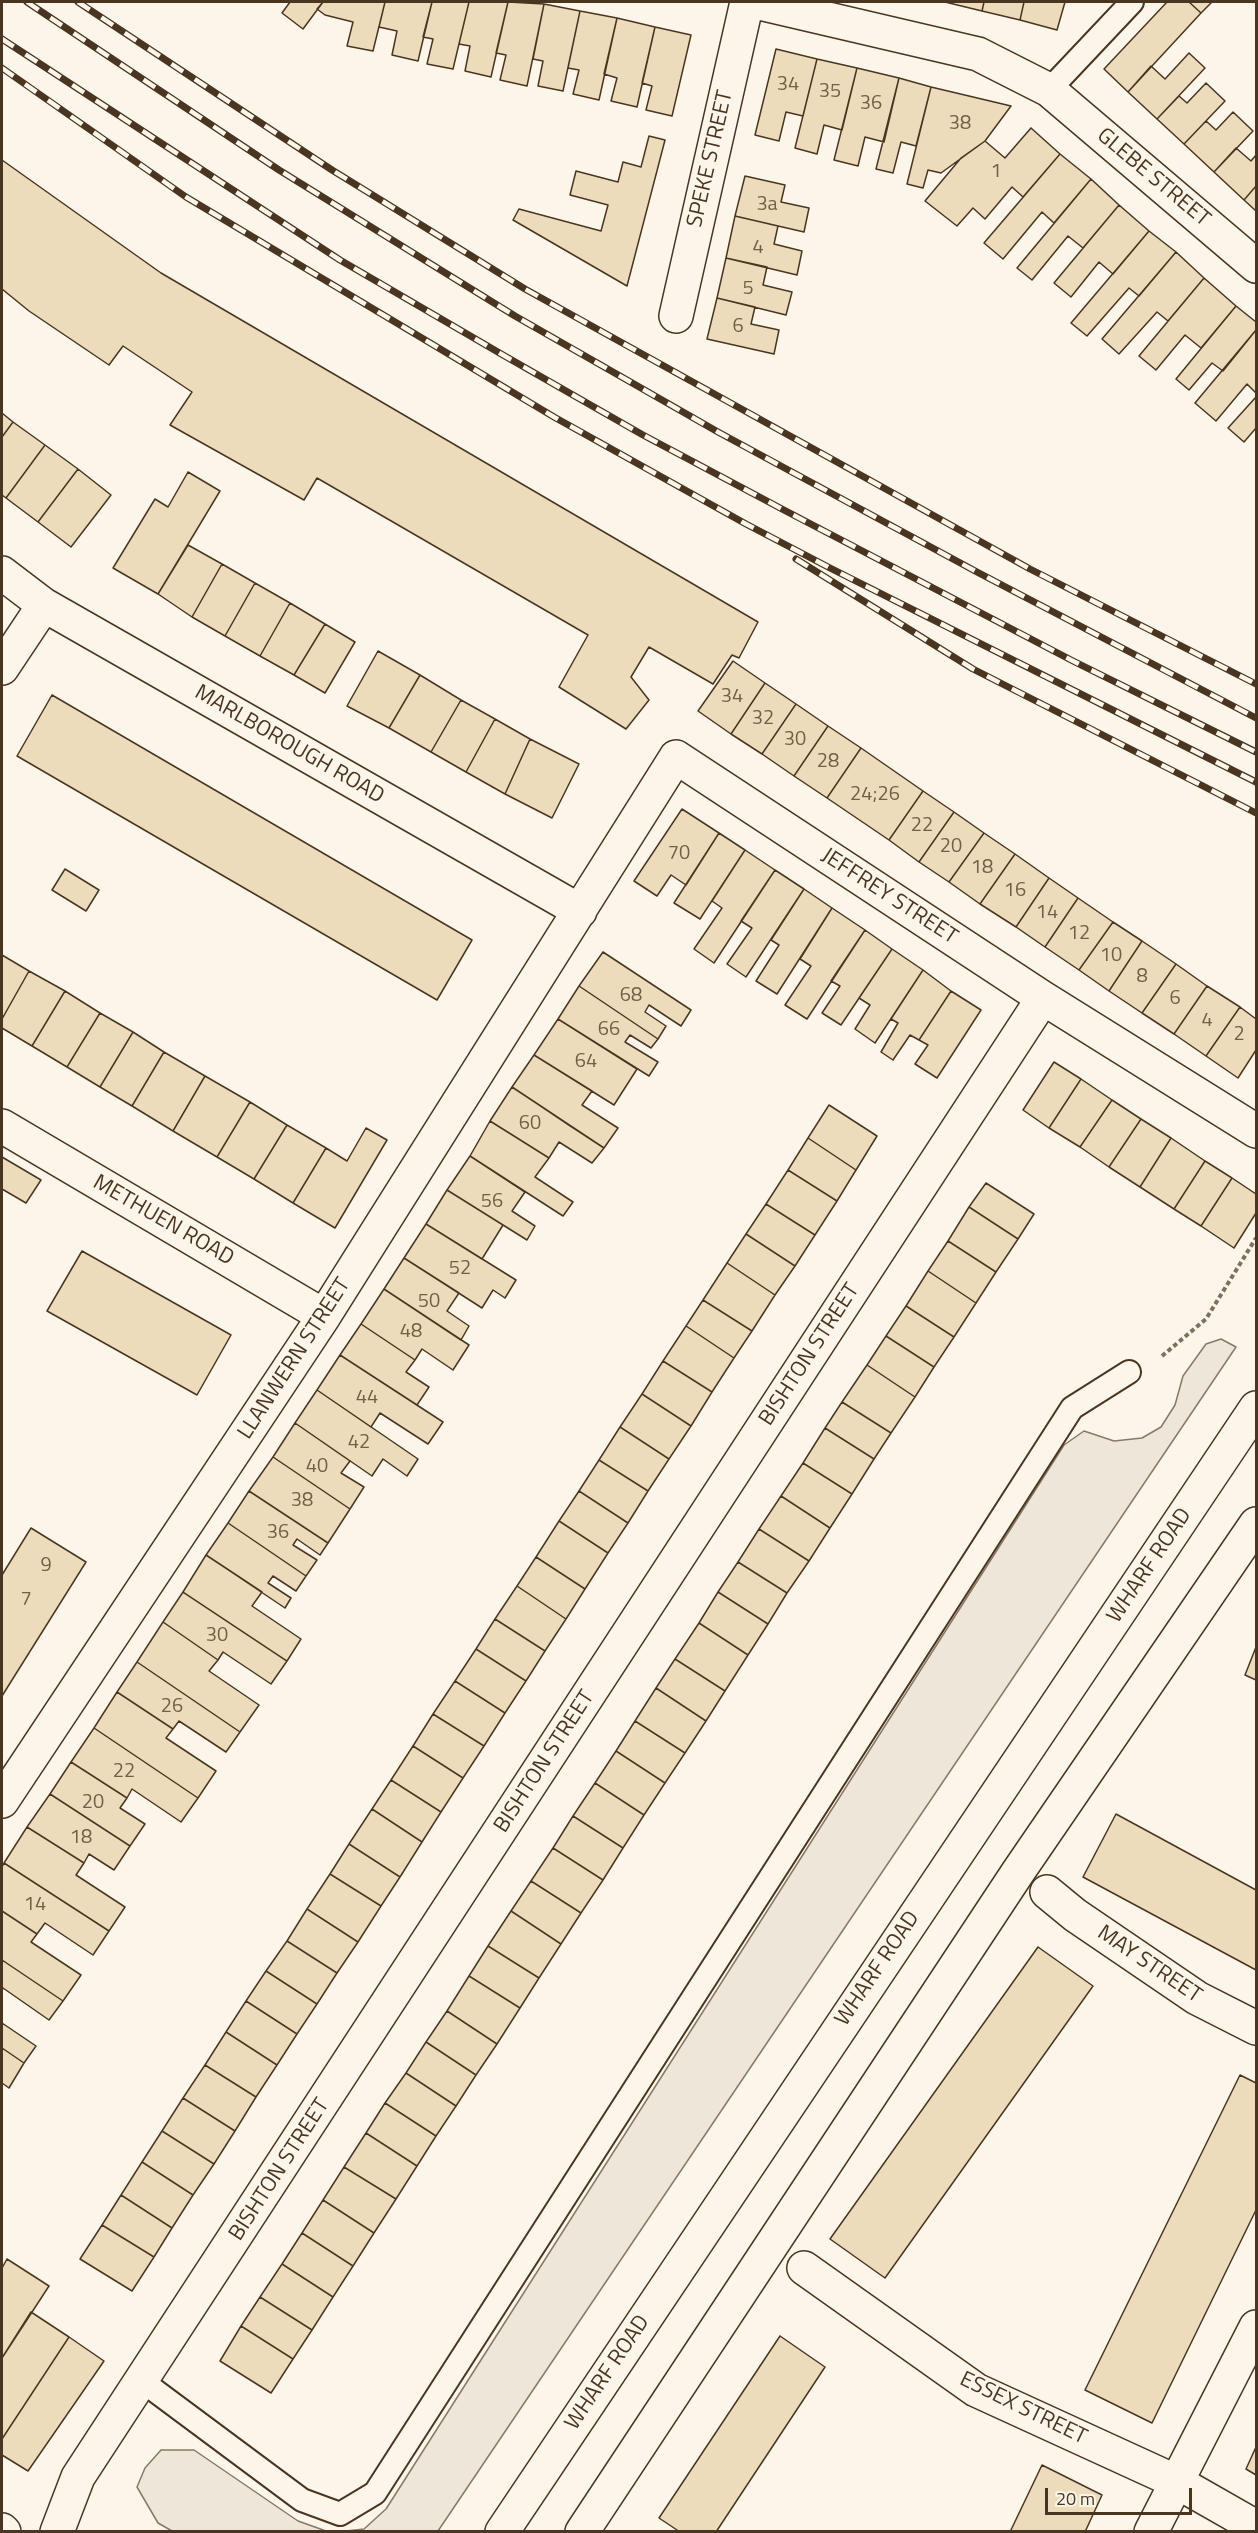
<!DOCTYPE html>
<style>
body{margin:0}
#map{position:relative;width:1258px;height:2533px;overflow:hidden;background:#fbf6e9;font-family:"Titillium Web",sans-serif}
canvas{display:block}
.frame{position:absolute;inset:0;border:3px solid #4a3520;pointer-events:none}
.scale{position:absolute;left:1045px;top:2488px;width:147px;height:27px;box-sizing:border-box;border:3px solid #4a3520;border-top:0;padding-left:8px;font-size:18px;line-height:21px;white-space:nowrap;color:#4a3520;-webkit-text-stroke:4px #fbf6e9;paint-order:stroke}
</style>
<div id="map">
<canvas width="1258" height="2533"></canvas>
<div class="frame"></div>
<div class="scale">20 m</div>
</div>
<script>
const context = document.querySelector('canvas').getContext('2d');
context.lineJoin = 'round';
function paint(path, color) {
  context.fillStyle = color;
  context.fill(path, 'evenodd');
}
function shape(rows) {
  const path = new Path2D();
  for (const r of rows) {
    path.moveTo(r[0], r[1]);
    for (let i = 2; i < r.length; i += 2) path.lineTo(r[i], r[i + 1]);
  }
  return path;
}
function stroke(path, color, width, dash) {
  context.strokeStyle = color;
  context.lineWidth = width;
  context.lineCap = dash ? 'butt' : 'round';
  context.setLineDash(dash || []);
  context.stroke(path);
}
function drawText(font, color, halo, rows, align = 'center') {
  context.font = font + ' "Titillium Web",sans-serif';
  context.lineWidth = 4.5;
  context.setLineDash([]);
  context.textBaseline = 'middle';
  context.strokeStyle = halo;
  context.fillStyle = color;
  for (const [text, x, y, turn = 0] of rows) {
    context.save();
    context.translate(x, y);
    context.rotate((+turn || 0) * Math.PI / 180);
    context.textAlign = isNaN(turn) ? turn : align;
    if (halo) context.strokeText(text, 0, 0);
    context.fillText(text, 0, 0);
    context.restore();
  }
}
const green = shape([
 [1221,1339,1236,1347,438,2531,346,2531,364,2529,386,2509,1064,1445,1084,1431,1114,1441,1142,1438,1161,1427,1175,1405,1183,1376,1206,1344,1221,1339],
 [161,2450,194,2450,298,2521,326,2531,172,2531,158,2523,137,2487,145,2468,161,2450]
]);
const building = shape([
 [290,2,323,2,303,29,282,13,290,2],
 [323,2,385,2,373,51,347,46,353,22,325,15,317,9,323,2],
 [385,2,432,2,418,61,392,55,397,31,379,27,385,2],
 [432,2,469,2,453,69,427,64,433,39,423,37,432,2],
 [469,2,508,2,491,77,465,71,470,46,459,44,469,2],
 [508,2,544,4,527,86,500,80,506,55,496,53,508,2],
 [945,2,984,2,982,11,945,2],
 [984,2,1024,2,1020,20,982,11,984,2],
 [1024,2,1065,2,1057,30,1020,20,1024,2],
 [1167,2,1189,2,1201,13,1128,92,1104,69,1167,2],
 [1189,2,1212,2,1201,13,1189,2],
 [544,4,580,11,563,91,538,86,543,61,533,59,544,4],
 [580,11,617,18,599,100,573,94,579,70,568,68,580,11],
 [617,18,655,27,637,107,611,101,617,78,604,74,617,18],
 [655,27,691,35,672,116,646,110,652,86,642,83,655,27],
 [776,49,817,59,803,116,786,112,779,141,755,135,776,49],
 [1189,53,1205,68,1157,119,1128,92,1151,66,1165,79,1189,53],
 [817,59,857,68,842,130,824,125,817,154,795,148,817,59],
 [857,68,899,78,884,142,865,137,858,166,834,160,857,68],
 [899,78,931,87,916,146,901,142,893,173,876,169,899,78],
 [1206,83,1225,101,1184,144,1157,119,1179,96,1187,103,1206,83],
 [931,87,1011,106,985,141,941,173,928,170,923,188,907,184,931,87],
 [1233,112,1253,131,1214,172,1184,144,1206,121,1216,130,1233,112],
 [1031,128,1060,154,1023,197,1012,187,985,219,973,208,957,226,925,201,961,158,985,141,1005,158,1031,128],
 [649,136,665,140,627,286,513,220,519,209,601,231,608,205,570,195,576,171,618,182,623,162,641,167,649,136],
 [1236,148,1251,161,1256,155,1256,186,1244,200,1214,172,1236,148],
 [1060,154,1091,179,1054,223,1042,212,1003,259,984,243,1060,154],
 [2,160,161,273,758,622,739,658,732,655,713,684,649,647,631,677,649,700,626,729,559,687,588,635,317,478,304,500,170,425,192,392,123,346,109,365,29,311,2,289,2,160],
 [745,176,785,185,781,202,809,208,804,232,735,216,745,176],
 [1091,179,1119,205,1083,248,1068,236,1032,280,1017,268,1091,179],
 [1256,186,1256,211,1244,200,1256,186],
 [1119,205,1149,231,1113,274,1099,262,1071,297,1054,283,1119,205],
 [735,216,778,226,774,244,802,251,797,275,726,258,735,216],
 [1149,231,1176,252,1139,296,1129,288,1087,336,1071,323,1149,231],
 [1176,252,1204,278,1168,321,1157,312,1119,354,1102,339,1176,252],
 [726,258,767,267,763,285,792,292,786,315,717,298,726,258],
 [1204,278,1236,306,1201,348,1185,335,1156,370,1139,356,1204,278],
 [717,298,755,307,751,324,779,330,774,354,707,339,717,298],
 [1236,306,1256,322,1256,330,1223,371,1212,363,1189,390,1176,379,1236,306],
 [1256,330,1256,393,1247,384,1216,421,1195,403,1256,330],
 [1256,397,1256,428,1244,442,1228,428,1256,397],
 [2,413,13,422,2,437,2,413],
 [13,422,45,445,6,498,2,495,2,437,13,422],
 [45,445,78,469,38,522,6,498,45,445],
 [78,469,111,495,71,547,38,522,78,469],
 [188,472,220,491,158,594,113,568,155,499,168,507,188,472],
 [188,545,222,564,192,617,158,594,188,545],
 [222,564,255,583,225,636,192,617,222,564],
 [255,583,290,603,260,656,225,636,255,583],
 [290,603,325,624,294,675,260,656,290,603],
 [325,624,355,642,325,693,294,675,325,624],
 [378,651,420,675,389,728,347,706,378,651],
 [733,661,765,683,731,734,698,711,733,661],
 [420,675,461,700,431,752,389,728,420,675],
 [765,683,796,704,762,754,731,734,765,683],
 [52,695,472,940,437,1000,17,756,52,695],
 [461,700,495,719,466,772,431,752,461,700],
 [796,704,828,726,794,776,762,754,796,704],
 [495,719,530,739,505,794,466,772,495,719],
 [828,726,861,748,827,798,794,776,828,726],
 [530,739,579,764,552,818,505,794,530,739],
 [861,748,923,791,889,840,827,798,861,748],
 [923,791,954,812,919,862,889,840,923,791],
 [682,809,719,833,686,885,671,875,657,896,634,881,682,809],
 [954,812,984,833,949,882,919,862,954,812],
 [719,833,745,850,700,919,674,903,719,833],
 [984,833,1015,854,980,904,949,882,984,833],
 [745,850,775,870,714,963,694,949,722,908,712,901,745,850],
 [1015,854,1049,878,1016,927,980,904,1015,854],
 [65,869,99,890,86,911,52,890,65,869],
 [775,870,804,889,746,977,727,964,752,928,741,921,775,870],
 [1049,878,1078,898,1045,947,1016,927,1049,878],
 [804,889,832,908,777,994,756,981,779,945,771,940,804,889],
 [1078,898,1113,922,1079,970,1045,947,1078,898],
 [832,908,865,930,807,1019,785,1005,811,966,800,959,832,908],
 [1113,922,1142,941,1109,991,1079,970,1113,922],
 [865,930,892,949,841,1025,822,1013,840,986,831,981,865,930],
 [1142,941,1176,964,1142,1013,1109,991,1142,941],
 [892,949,923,970,875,1043,855,1029,870,1005,859,998,892,949],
 [603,952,691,1010,681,1026,649,1005,645,1012,666,1026,658,1039,579,986,603,952],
 [2,955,29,971,2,1019,2,955],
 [1176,964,1207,986,1174,1034,1142,1013,1176,964],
 [923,970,951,991,919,1040,910,1035,893,1060,881,1052,898,1023,891,1019,923,970],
 [29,971,65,991,32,1046,2,1028,2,1019,29,971],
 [579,986,658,1039,651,1048,630,1035,625,1042,658,1062,649,1076,558,1019,579,986],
 [1207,986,1240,1007,1206,1056,1174,1034,1207,986],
 [65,991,100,1013,67,1067,32,1046,65,991],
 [951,991,981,1010,937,1078,915,1064,928,1045,919,1040,951,991],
 [1240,1007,1256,1019,1256,1050,1238,1078,1206,1056,1240,1007],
 [100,1013,133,1032,100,1087,67,1067,100,1013],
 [558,1019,637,1069,614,1105,534,1055,558,1019],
 [133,1032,164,1052,132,1106,100,1087,133,1032],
 [164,1052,205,1076,173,1131,132,1106,164,1052],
 [534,1055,592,1091,582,1105,618,1128,604,1148,512,1087,534,1055],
 [1054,1062,1081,1079,1049,1128,1023,1110,1054,1062],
 [205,1076,250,1102,217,1157,173,1131,205,1076],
 [1081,1079,1112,1100,1080,1147,1049,1128,1081,1079],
 [512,1087,570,1126,604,1148,592,1163,559,1142,549,1158,490,1121,512,1087],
 [1112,1100,1141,1119,1109,1167,1080,1147,1112,1100],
 [250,1102,287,1125,254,1179,217,1157,250,1102],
 [829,1105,877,1136,856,1170,808,1138,829,1105],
 [1141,1119,1171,1138,1140,1187,1109,1167,1141,1119],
 [490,1121,549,1158,535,1177,573,1202,563,1216,470,1156,490,1121],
 [287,1125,326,1148,293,1203,254,1179,287,1125],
 [366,1128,387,1140,335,1228,293,1203,326,1148,347,1161,366,1128],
 [808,1138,856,1170,837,1201,788,1170,808,1138],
 [1171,1138,1205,1161,1174,1209,1140,1187,1171,1138],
 [470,1156,525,1192,512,1211,535,1226,527,1240,447,1190,470,1156],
 [2,1157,41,1180,26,1203,2,1189,2,1157],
 [1205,1161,1232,1178,1201,1226,1174,1209,1205,1161],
 [788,1170,837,1201,815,1235,766,1204,788,1170],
 [1232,1178,1256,1194,1256,1213,1234,1248,1201,1226,1232,1178],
 [986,1183,1034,1214,1018,1239,969,1207,986,1183],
 [447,1190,503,1225,482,1259,426,1224,447,1190],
 [766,1204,815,1235,795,1266,746,1234,766,1204],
 [969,1207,1018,1239,996,1272,948,1241,969,1207],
 [426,1224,516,1280,505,1298,493,1290,482,1308,404,1258,426,1224],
 [746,1234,795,1266,775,1295,727,1263,746,1234],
 [948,1241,996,1272,976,1303,928,1271,948,1241],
 [82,1251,231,1335,197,1395,47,1311,82,1251],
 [404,1258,459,1293,447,1311,469,1326,461,1340,384,1289,404,1258],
 [727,1263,775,1295,752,1331,703,1300,727,1263],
 [928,1271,976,1303,954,1337,906,1306,928,1271],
 [384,1289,469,1345,453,1370,422,1349,415,1360,361,1324,384,1289],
 [703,1300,752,1331,734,1358,686,1326,703,1300],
 [906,1306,954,1337,934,1367,886,1336,906,1306],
 [361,1324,415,1360,406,1372,429,1387,417,1405,340,1355,361,1324],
 [686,1326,734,1358,712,1392,663,1361,686,1326],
 [886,1336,934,1367,915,1397,867,1365,886,1336],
 [340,1355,443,1422,428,1444,380,1413,371,1427,317,1390,340,1355],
 [663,1361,712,1392,691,1426,642,1394,663,1361],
 [867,1365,915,1397,891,1433,842,1402,867,1365],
 [317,1390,418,1459,407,1476,383,1459,372,1476,295,1423,317,1390],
 [642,1394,691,1426,669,1459,620,1427,642,1394],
 [842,1402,891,1433,874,1459,825,1428,842,1402],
 [295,1423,350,1461,341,1473,364,1487,350,1509,273,1457,295,1423],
 [620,1427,669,1459,648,1491,599,1460,620,1427],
 [825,1428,874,1459,852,1494,803,1463,825,1428],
 [273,1457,350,1509,328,1543,249,1491,273,1457],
 [599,1460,648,1491,628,1523,579,1491,599,1460],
 [803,1463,852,1494,830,1528,781,1496,803,1463],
 [249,1491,328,1543,320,1555,297,1539,293,1545,317,1560,306,1576,228,1523,249,1491],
 [579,1491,628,1523,608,1553,559,1521,579,1491],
 [781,1496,830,1528,809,1561,759,1529,781,1496],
 [559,1521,608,1553,585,1589,536,1557,559,1521],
 [228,1523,306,1576,296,1591,273,1576,268,1583,291,1598,285,1608,206,1555,228,1523],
 [31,1528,86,1562,2,1696,2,1575,31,1528],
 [759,1529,809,1561,787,1593,738,1562,759,1529],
 [206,1555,262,1592,252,1606,301,1639,287,1661,183,1592,206,1555],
 [536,1557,585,1589,566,1619,517,1586,536,1557],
 [738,1562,787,1593,768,1624,718,1592,738,1562],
 [517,1586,566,1619,545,1651,495,1619,517,1586],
 [183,1592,287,1661,271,1684,223,1652,218,1660,163,1622,183,1592],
 [718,1592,768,1624,748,1655,699,1623,718,1592],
 [495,1619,545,1651,526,1681,476,1649,495,1619],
 [163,1622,218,1660,209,1671,259,1705,240,1732,137,1662,163,1622],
 [699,1623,748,1655,725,1691,675,1659,699,1623],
 [1256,1647,1256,1680,1245,1675,1256,1647],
 [476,1649,526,1681,505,1713,455,1681,476,1649],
 [675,1659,725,1691,706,1721,656,1688,675,1659],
 [137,1662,240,1732,226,1752,179,1721,173,1729,117,1692,137,1662],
 [455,1681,505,1713,484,1746,433,1714,455,1681],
 [656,1688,706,1721,685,1753,635,1721,656,1688],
 [117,1692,173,1729,166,1738,216,1771,198,1798,94,1728,117,1692],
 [433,1714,484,1746,463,1778,413,1746,433,1714],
 [635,1721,685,1753,665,1783,616,1751,635,1721],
 [94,1728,198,1798,181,1822,132,1789,127,1798,71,1762,94,1728],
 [413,1746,463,1778,441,1812,391,1780,413,1746],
 [616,1751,665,1783,644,1815,595,1783,616,1751],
 [71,1762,127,1798,120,1808,145,1824,130,1846,50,1794,71,1762],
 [391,1780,441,1812,422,1842,372,1809,391,1780],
 [595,1783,644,1815,623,1848,573,1816,595,1783],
 [50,1794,130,1846,114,1870,89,1854,84,1863,27,1827,50,1794],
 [372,1809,422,1842,400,1877,349,1844,372,1809],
 [1116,1814,1256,1890,1256,1970,1083,1877,1116,1814],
 [573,1816,623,1848,603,1880,553,1848,573,1816],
 [27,1827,84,1863,76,1875,125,1907,109,1931,4,1863,27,1827],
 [349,1844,400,1877,381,1906,330,1874,349,1844],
 [553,1848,603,1880,581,1913,531,1881,553,1848],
 [4,1863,109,1931,93,1955,45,1923,37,1934,2,1911,2,1867,4,1863],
 [330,1874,381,1906,358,1942,307,1909,330,1874],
 [531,1881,581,1913,561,1944,511,1911,531,1881],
 [307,1909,358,1942,337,1973,287,1941,307,1909],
 [2,1911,37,1934,31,1942,81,1975,63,2001,2,1960,2,1911],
 [511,1911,561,1944,539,1978,488,1946,511,1911],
 [287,1941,337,1973,317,2004,266,1971,287,1941],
 [488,1946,539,1978,520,2008,469,1976,488,1946],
 [1038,1947,1093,1986,885,2278,830,2239,1038,1947],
 [2,1960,63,2001,49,2020,3,1988,2,1990,2,1960],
 [266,1971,317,2004,297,2034,246,2001,266,1971],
 [469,1976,520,2008,497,2044,447,2011,469,1976],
 [246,2001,297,2034,277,2065,226,2032,246,2001],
 [447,2011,497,2044,476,2075,426,2042,447,2011],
 [2,2023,36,2046,24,2063,2,2048,2,2023],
 [226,2032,277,2065,256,2097,205,2065,226,2032],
 [426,2042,476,2075,456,2106,406,2073,426,2042],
 [2,2048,24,2063,9,2088,2,2083,2,2048],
 [205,2065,256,2097,235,2131,183,2098,205,2065],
 [406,2073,456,2106,436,2136,385,2103,406,2073],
 [1240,2075,1256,2083,1256,2210,1152,2423,1085,2390,1240,2075],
 [183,2098,235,2131,214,2164,162,2131,183,2098],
 [385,2103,436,2136,417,2166,366,2133,385,2103],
 [162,2131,214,2164,193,2195,142,2162,162,2131],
 [366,2133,417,2166,396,2199,344,2167,366,2133],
 [142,2162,193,2195,172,2228,121,2195,142,2162],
 [344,2167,396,2199,374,2233,323,2200,344,2167],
 [121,2195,172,2228,154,2257,102,2225,121,2195],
 [323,2200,374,2233,353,2266,302,2233,323,2200],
 [102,2225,154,2257,132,2291,80,2259,102,2225],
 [302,2233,353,2266,333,2297,282,2264,302,2233],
 [7,2259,49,2286,2,2358,2,2268,7,2259],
 [282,2264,333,2297,312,2330,260,2297,282,2264],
 [260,2297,312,2330,293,2359,241,2326,260,2297],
 [31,2312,69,2337,2,2439,2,2358,31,2312],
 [241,2326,293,2359,271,2393,220,2361,241,2326],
 [780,2336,825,2367,716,2532,680,2532,659,2518,780,2336],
 [69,2337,104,2361,28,2471,2,2455,2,2439,69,2337],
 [1256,2447,1256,2475,1246,2469,1256,2447],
 [1042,2465,1102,2495,1085,2532,1010,2532,1042,2465]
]);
const path = shape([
 [1162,1356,1206,1319,1256,1238]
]);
const lane = shape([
 [1049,90,1132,2],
 [142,2381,302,2500,340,2514,375,2493,1072,1408,1129,1372]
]);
const street = shape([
 [755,2,978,54,1049,90,1256,266],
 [676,316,747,2],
 [2,573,44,605,580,911],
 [2,668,44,605],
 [2,1126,324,1316],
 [2,1801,324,1316,676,757,1043,998,1256,1131],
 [1047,1892,1075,1915,1197,1998,1256,2028],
 [804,2268,976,2390,1177,2482,1256,2527],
 [57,2532,78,2477,1043,998],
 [1151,2532,1256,2327]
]);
const secondary = shape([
 [2,2530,4,2532],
 [502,2532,1256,1408],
 [582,2532,1018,1872,1256,1524]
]);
const rail = shape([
 [27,2,279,170,515,316,718,432,977,572,1256,718],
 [78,2,332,170,525,289,1030,569,1256,684],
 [2,39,340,260,503,355,643,435,782,509,1073,661,1256,752],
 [2,68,186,197,554,417,746,524,830,568,1256,782],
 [796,559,973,669,1256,813]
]);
const numberNames = [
 ["34",788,85],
 ["35",830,92],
 ["36",871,104],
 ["38",960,124],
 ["1",996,172],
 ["3a",767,205],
 ["4",758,248],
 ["5",748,289],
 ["6",738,327],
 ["34",732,697],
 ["32",763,719],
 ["30",795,740],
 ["28",828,762],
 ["24;26",875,795],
 ["22",922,826],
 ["20",951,847],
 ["70",679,854],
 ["18",982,868],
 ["16",1015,891],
 ["14",1047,913],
 ["12",1079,934],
 ["10",1111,956],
 ["8",1142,977],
 ["68",631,996],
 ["6",1175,999],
 ["4",1207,1021],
 ["66",609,1030],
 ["2",1239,1035],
 ["64",586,1062],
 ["60",530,1124],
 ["56",492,1202],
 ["52",460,1269],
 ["50",429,1302],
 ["48",411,1332],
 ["44",367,1398],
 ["42",359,1443],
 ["40",317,1467],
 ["38",302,1501],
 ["36",278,1533],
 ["9",46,1566],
 ["7",26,1600],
 ["30",217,1636],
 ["26",172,1707],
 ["22",124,1772],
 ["20",93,1803],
 ["18",81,1838],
 ["14",35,1905]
];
const streetNames = [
 ["SPEKE STREET",711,159,-77],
 ["GLEBE STREET",1153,178,40],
 ["MARLBOROUGH ROAD",289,745,30],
 ["JEFFREY STREET",889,897,33],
 ["METHUEN ROAD",163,1221,30],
 ["BISHTON STREET",810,1355,-57],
 ["LLANWERN STREET",295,1359,-57],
 ["WHARF ROAD",1150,1566,-56],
 ["BISHTON STREET",545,1762,-57],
 ["MAY STREET",1149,1965,34],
 ["WHARF ROAD",878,1969,-56],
 ["BISHTON STREET",280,2170,-57],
 ["WHARF ROAD",608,2373,-56],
 ["ESSEX STREET",1023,2409,26]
];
paint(green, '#ede6d9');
stroke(green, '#887966', 1.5);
paint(building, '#ecdcbc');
stroke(building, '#4a3520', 1.5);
stroke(lane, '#4a3520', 26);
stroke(street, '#4a3520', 36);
stroke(secondary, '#4a3520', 36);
stroke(path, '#7f6f5c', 4, [4.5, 3]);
stroke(lane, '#fbf6e9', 22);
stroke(street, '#fbf6e9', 33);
stroke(secondary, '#fbf6e9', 33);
stroke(rail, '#4a3520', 7);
stroke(rail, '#fbf6e9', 4.5, [14]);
drawText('20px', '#725f47', null, numberNames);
drawText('22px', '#4a3520', '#fbf6e9', streetNames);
</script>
